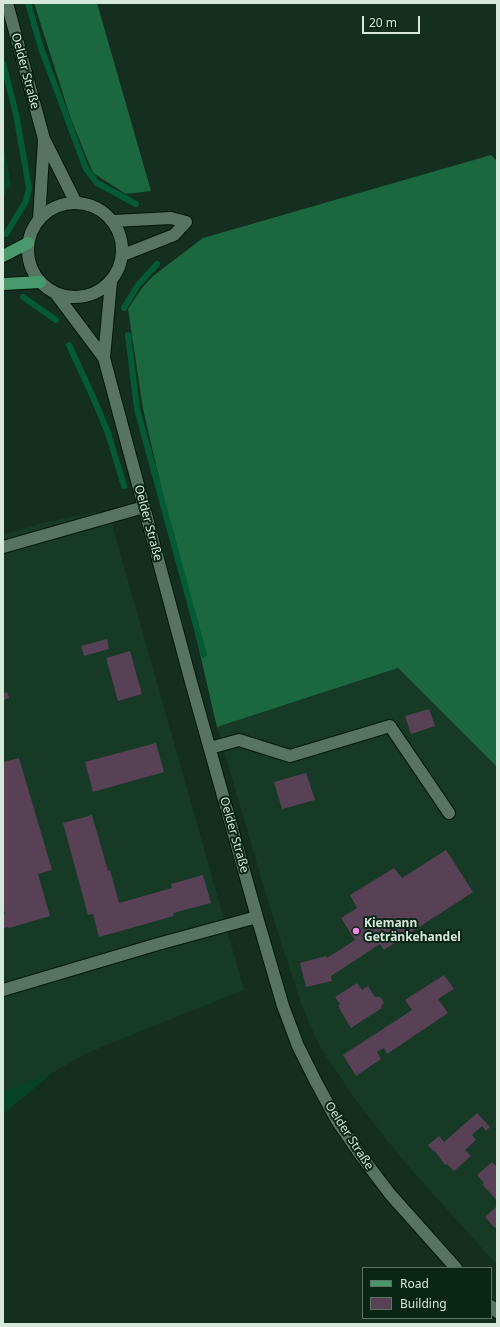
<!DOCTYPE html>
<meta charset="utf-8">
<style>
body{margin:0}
#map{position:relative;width:500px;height:1327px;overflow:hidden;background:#142f1f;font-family:"Noto Sans",sans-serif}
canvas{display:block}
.frame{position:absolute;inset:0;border:4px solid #d6e7dc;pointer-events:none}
.legend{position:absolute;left:362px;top:1267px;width:130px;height:52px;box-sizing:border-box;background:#092516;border:1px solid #5b7365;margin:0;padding:5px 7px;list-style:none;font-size:12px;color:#d6e7dc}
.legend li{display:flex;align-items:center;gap:8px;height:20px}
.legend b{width:20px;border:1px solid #5b7365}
.scale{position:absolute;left:362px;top:16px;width:58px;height:18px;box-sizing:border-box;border:2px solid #d6e7dc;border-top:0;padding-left:5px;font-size:12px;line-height:14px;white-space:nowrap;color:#d6e7dc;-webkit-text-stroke:3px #092516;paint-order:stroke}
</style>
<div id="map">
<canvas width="500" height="1327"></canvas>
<div class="frame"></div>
<ul class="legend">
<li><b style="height:5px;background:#49996e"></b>Road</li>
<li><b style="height:11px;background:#584055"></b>Building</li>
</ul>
<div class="scale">20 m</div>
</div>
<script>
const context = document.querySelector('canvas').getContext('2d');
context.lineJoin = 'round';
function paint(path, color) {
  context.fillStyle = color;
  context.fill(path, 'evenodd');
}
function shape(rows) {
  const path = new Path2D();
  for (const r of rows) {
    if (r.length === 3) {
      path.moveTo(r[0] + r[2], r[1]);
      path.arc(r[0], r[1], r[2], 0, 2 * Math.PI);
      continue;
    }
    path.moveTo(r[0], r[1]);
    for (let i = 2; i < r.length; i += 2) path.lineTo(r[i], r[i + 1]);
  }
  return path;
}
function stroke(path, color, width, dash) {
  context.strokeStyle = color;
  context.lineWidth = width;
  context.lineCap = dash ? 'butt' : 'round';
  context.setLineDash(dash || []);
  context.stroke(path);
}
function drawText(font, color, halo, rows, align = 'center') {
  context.font = font + ' "Noto Sans",sans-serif';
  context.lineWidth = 4;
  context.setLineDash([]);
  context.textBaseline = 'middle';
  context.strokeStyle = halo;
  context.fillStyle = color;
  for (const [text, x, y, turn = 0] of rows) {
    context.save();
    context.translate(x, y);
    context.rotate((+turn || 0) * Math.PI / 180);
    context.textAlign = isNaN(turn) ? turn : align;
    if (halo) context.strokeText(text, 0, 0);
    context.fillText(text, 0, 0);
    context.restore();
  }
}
const built = shape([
 [108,510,244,990,87,1053,52,1073,3,1091,3,534,47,522],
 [398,668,497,767,497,1265,401,1158,355,1099,320,1047,302,1006,270,908,217,727]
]);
const green = shape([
 [3,142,11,184,3,198],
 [52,1073,6,1112,3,1114,3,1091]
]);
const forest = shape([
 [34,3,97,3,151,191,126,194,93,173,71,119],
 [491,155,497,161,497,767,398,668,217,727,143,409,128,309,142,288,153,276,203,238]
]);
const stream = shape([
 [28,3,41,48,86,169,97,183,136,204],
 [3,63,16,114,29,188,26,201,6,234],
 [23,297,56,320],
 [124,308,138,285,157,264],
 [128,335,137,409,204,655],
 [69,345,93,397,108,433,124,486]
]);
const building = shape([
 [107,639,109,649,84,656,81,646],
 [130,651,142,694,118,701,106,658],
 [7,692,9,698,3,700,3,694],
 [429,709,435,726,411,734,405,716],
 [156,743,164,772,93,792,85,762],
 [19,758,52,870,38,874,50,916,9,928,8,927,3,929,3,914,5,914,3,908,3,762],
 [306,773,315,800,282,809,274,782],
 [92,815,108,871,110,870,119,903,172,888,171,884,203,875,211,903,173,913,174,916,99,937,93,914,88,915,63,823],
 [446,850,473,892,384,950,380,944,331,976,332,981,306,987,300,963,326,956,327,958,355,940,341,918,357,908,350,895,394,868,402,878],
 [444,975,454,989,438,999,448,1013,387,1054,384,1048,377,1052,381,1059,356,1076,343,1055,412,1010,405,1000],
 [357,983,362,990,368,986,375,997,380,997,384,1002,381,1007,382,1008,351,1028,338,1006,340,1004,335,997],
 [477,1113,490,1127,486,1131,482,1126,472,1135,476,1140,465,1150,471,1156,454,1171,447,1164,445,1165,435,1151,434,1152,428,1145,439,1136,444,1142],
 [492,1162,497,1167,497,1201,482,1184,484,1183,477,1175],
 [497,1206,497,1225,495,1228,485,1217]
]);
const minor = shape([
 [7,3,44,139,76,203],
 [75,250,47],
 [39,219,44,140],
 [113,221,171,218,186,222,174,235,123,255],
 [111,282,104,358,191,682,257,917,283,1006,298,1046,316,1082,336,1119,362,1157,390,1194,456,1268],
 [56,294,104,358],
 [3,547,144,507],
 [210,748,239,740,290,756,390,726,449,813],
 [3,990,158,944,257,917],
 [491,1306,497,1312]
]);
const major = shape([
 [3,256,28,243],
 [3,284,40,282]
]);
const markers = [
 [356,931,4,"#f788ec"]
];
const streetNames = [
 ["Oelder Straße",25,71,75],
 ["Oelder Straße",148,523,75],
 ["Oelder Straße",234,835,74],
 ["Oelder Straße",349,1136,57]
];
const poiNames = [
 ["Kiemann",364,924],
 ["Getränkehandel",364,938]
];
paint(built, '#163a26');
paint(green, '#064326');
paint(forest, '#1b6740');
stroke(stream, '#035a34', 6);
paint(building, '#584055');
stroke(minor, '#001709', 14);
stroke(major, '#001709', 14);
stroke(minor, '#567461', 12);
stroke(major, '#49996e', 12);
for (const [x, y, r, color] of markers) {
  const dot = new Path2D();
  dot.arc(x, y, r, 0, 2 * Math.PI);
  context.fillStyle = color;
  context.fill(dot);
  stroke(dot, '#092516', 1.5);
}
drawText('12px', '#d6e7dc', '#092516', streetNames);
drawText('bold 12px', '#d6e7dc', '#092516', poiNames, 'left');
</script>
